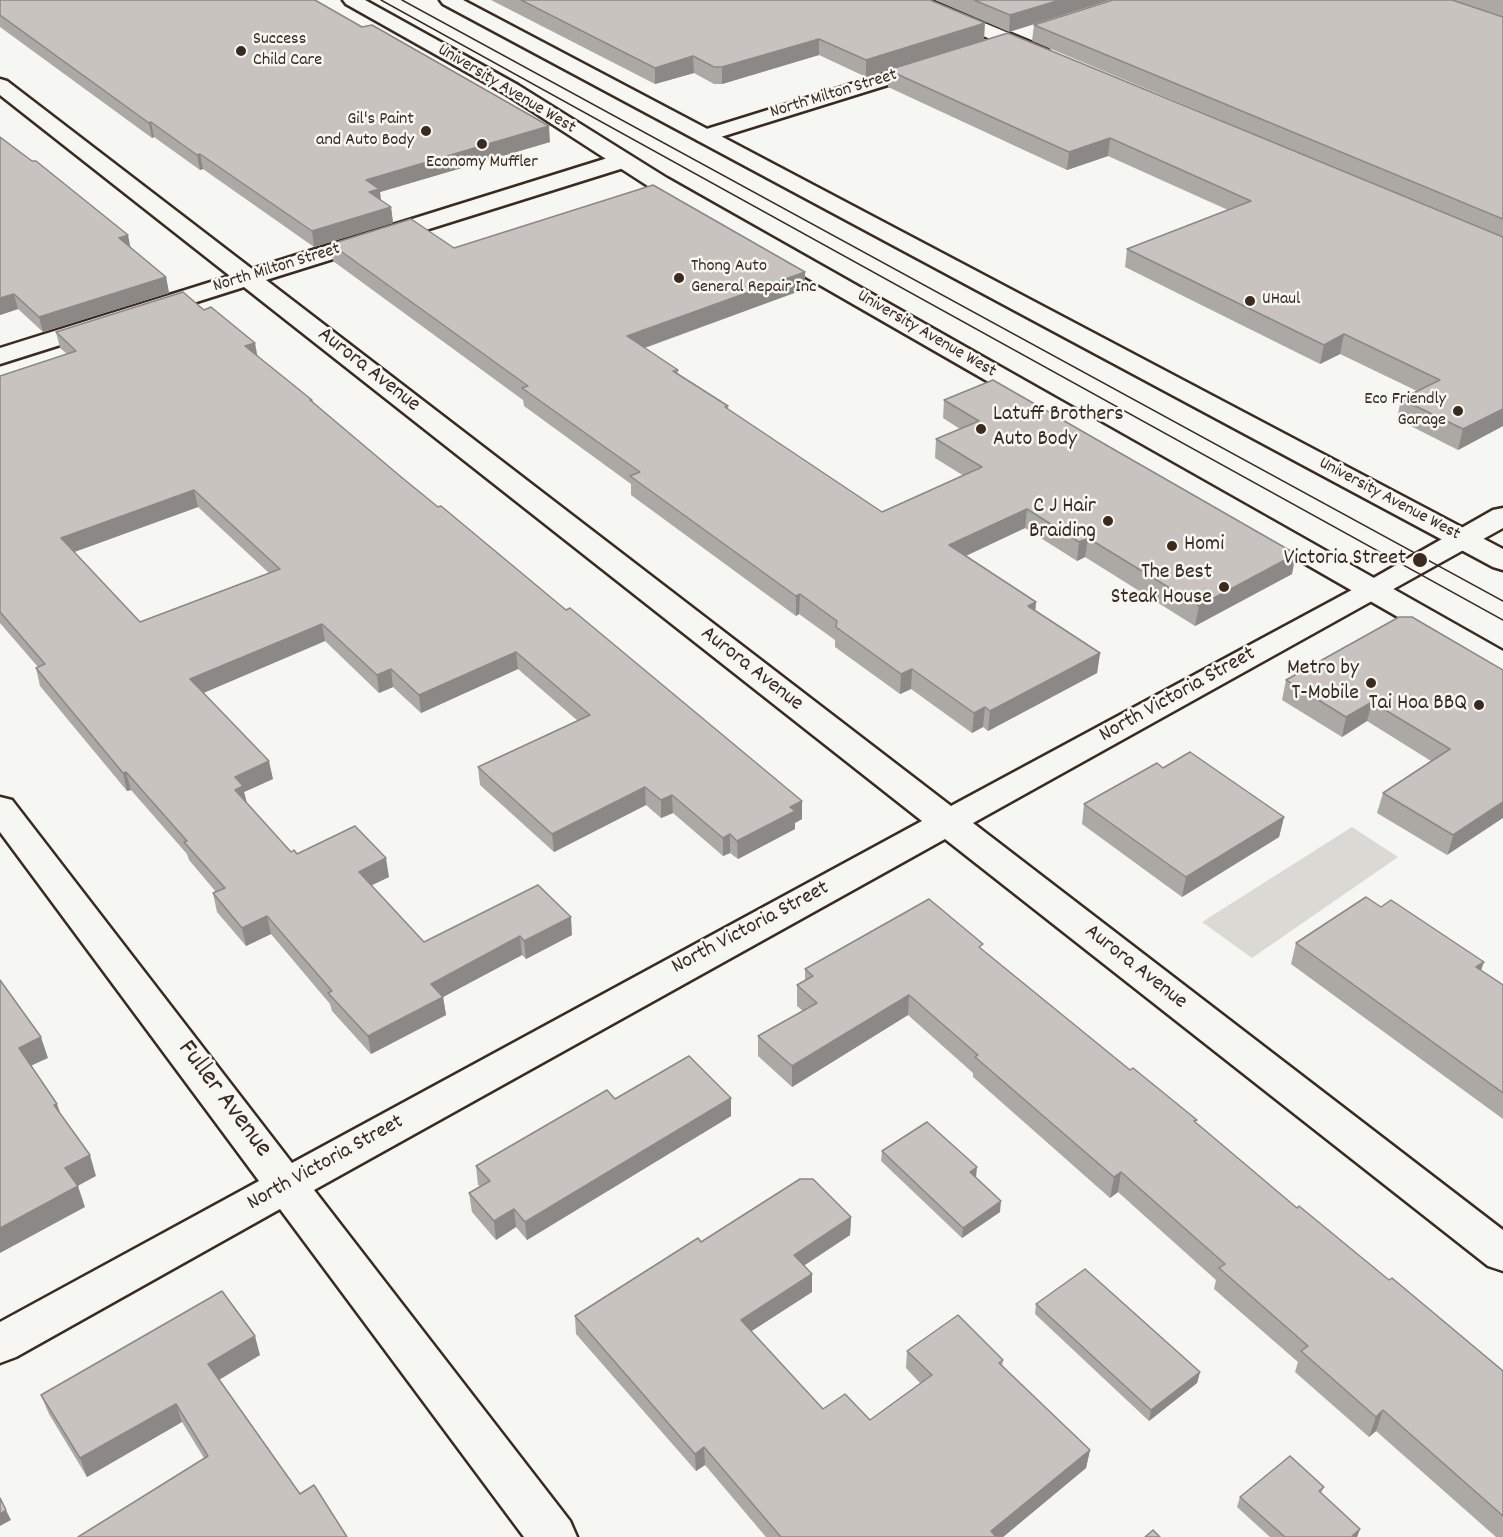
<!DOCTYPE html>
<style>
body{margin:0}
canvas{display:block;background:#f6f6f2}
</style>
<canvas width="1503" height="1537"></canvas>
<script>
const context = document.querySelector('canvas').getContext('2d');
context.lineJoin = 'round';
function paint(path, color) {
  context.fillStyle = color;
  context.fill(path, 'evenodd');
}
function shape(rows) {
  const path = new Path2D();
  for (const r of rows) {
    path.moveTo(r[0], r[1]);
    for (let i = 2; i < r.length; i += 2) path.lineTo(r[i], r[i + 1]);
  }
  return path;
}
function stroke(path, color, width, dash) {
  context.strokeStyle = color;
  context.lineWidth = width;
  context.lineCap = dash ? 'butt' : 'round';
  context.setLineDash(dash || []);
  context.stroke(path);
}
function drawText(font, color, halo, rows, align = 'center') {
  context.font = font + ' Dekko,sans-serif';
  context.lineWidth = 5;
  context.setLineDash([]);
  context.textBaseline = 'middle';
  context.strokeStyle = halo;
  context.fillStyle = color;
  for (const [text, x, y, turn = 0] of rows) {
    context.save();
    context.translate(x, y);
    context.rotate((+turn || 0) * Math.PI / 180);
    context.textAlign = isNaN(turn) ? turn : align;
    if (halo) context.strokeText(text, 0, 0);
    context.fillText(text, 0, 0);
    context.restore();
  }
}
const green = shape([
 [1352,827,1398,857,1252,958,1202,922]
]);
const minor = shape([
 [904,0,929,0,1047,49,1050,53,1047,57,1033,57,907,4,904,0],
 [932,59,939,61,942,65,939,69,711,140,704,142,697,140,694,136,697,132,932,59],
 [0,79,7,81,252,269,614,156,622,155,630,156,633,161,630,166,266,280,951,806,1363,584,1493,510,1503,508,1503,528,973,823,1503,1230,1503,1271,1488,1266,945,839,314,1190,570,1521,577,1537,524,1537,280,1209,16,1357,0,1363,0,1322,259,1181,0,832,0,797,12,800,292,1163,922,821,244,287,0,364,0,348,230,276,0,95,0,79]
]);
const major = shape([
 [343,0,365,0,518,85,667,178,1503,651,1503,673,1492,671,651,188,504,93,346,4,343,0],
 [440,0,463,0,1503,549,1503,570,1493,567,443,4,440,0]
]);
const tram = shape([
 [381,0,1503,620],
 [402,0,1503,601]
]);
const wall = shape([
 [0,0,550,142,380,192,381,200,391,207,393,223,314,247,203,169,200,170,154,137,152,138,0,27],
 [491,0,930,0,984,40,866,77,819,55,722,84,714,84,694,73,655,84],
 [935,0,1110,0,1009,32],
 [1113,0,1503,0,1503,426,1458,450,1397,419,1401,399,1417,391,1340,354,1320,364,1125,267,1127,249,1228,210,1108,156,1067,170,888,87,888,70,1223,121,1032,41,1034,25],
 [0,137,166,277,169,293,43,332,18,309,0,315],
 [331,244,454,248,805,272,805,289,645,348,678,370,678,374,728,406,728,409,882,512,964,476,935,458,936,439,960,429,943,418,944,400,1292,574,1195,626,1085,557,1077,561,1025,528,966,556,1036,602,1035,611,1100,653,1097,673,988,731,983,727,972,733,911,689,900,694,835,647,835,640,799,614,796,616,631,495,631,484,524,406,523,400,333,261],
 [56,332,257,356,312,400,313,402,802,819,795,823,795,829,738,859,730,853,723,856,673,813,661,818,646,805,554,852,480,785,478,767,578,721,518,669,421,713,393,687,379,693,325,641,203,693,273,779,244,792,247,803,291,852,389,877,371,885,424,942,538,885,572,935,526,959,522,955,443,997,446,1015,371,1054,332,1011,330,1004,271,934,246,946,217,912,213,893,216,892,189,860,187,854,131,790,127,791,40,686,36,668,38,667,0,623,0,376,67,354,60,348],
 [198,507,269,573,140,622,74,552],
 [1503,670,1447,855,1377,813,1383,793,1431,761,1367,721,1342,737,1282,700,1286,680],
 [1163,768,1284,817,1279,837,1182,897,1082,824,1084,804],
 [1381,907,1503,985,1503,1119,1291,964,1296,943],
 [982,950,1196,1123,1297,1208,1503,1371,1503,1537,1496,1537,1376,1431,1369,1437,1295,1372,1298,1362,1214,1289,1216,1280,1118,1192,1110,1198,973,1077,973,1073,908,1015,792,1087,758,1056,758,1036,803,1011,797,1006,797,985,805,981,805,969],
 [731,1098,731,1116,527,1240,516,1227,496,1240,472,1212,469,1193,480,1186,478,1185,476,1166,615,1099],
 [882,1151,976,1178,1000,1212,962,1238,881,1161],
 [851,1217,850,1235,804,1265,812,1274,812,1292,751,1331,823,1409,870,1420,920,1383,906,1368,907,1351,1003,1360,1002,1367,1090,1450,1086,1468,1003,1537,766,1537,705,1465,696,1471,576,1334,575,1316,701,1242],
 [1036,1304,1200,1372,1197,1383,1149,1421,1035,1314],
 [260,1355,219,1379,300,1494,347,1537,204,1458,182,1422,87,1477,49,1414,41,1395],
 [1324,1487,1321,1493,1360,1529,1357,1537,1270,1537,1237,1507,1240,1497]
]);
const shadedWall = shape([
 [1060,0,1110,0,1009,32,1010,15],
 [985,23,984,40,866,77,866,60],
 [819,39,819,55,722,84,722,67],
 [693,56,694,73,655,84,655,68],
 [151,122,154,137,152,138,149,123],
 [549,126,550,142,380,192,381,205,371,208,366,180],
 [1110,138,1108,156,1067,170,1069,152],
 [200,154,203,169,200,170,197,155],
 [391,207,393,223,314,247,312,231],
 [128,235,131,250,119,238],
 [805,272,805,289,627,354,627,336],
 [166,277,169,293,43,332,39,317],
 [14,294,18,309,0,315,0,298],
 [1344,334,1340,354,1320,364,1324,345],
 [255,343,258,359,245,346],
 [1503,409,1503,426,1458,450,1463,429],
 [194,490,198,507,66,555,61,538],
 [1027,509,1025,528,948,564,949,545],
 [1088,538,1085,557,1077,561,1079,542],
 [1296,554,1292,574,1195,626,1199,606],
 [800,594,799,614,796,616,796,596],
 [1036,602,1034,622,1028,606],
 [322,624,325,641,194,697,190,679],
 [516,652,518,669,421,713,419,695],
 [1100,653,1097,673,988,731,990,711],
 [391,669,393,687,379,693,377,675],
 [912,669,911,689,900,694,901,674],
 [1372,702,1367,721,1342,737,1346,717],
 [985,707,983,727,972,733,974,713],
 [269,761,273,779,244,792,247,804,235,790,235,777],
 [126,772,131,790,127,791,123,773],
 [645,787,646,805,554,852,552,834],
 [672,795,673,813,661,818,661,800],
 [802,801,802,819,795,823,795,829,738,859,737,841,790,807],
 [1503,802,1503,818,1447,855,1453,835],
 [1284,817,1279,837,1182,897,1186,877],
 [730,834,730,853,723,856,723,838],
 [386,858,389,877,362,890,359,872],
 [267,916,271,934,246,946,242,928],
 [571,917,572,935,526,959,524,941],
 [520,936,522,955,443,997,446,1015,371,1054,368,1036,431,984],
 [1484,962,1477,982,1476,967],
 [909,995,908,1015,792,1087,792,1066],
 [41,1037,48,1058,26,1068,19,1048],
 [731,1098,731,1116,527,1240,525,1222],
 [57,1104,64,1124,54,1105],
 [90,1155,96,1176,72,1189,65,1168],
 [977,1167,976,1178,970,1172],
 [1121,1172,1118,1192,1110,1198,1114,1177],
 [78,1186,85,1207,0,1253,0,1228],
 [1001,1201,1000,1212,962,1238,963,1228],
 [514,1209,516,1227,496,1240,494,1221],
 [851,1217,850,1235,793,1273,794,1255],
 [812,1274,812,1292,741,1338,741,1320],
 [255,1336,260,1355,214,1383,208,1364],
 [1200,1372,1197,1383,1149,1421,1151,1410],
 [176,1404,182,1422,87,1477,80,1458],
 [1383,1410,1376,1431,1369,1437,1376,1417],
 [704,1447,705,1465,696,1471,695,1454],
 [1090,1450,1086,1468,1003,1537,990,1537,991,1531],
 [6,1510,11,1520,0,1526,0,1514],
 [1360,1529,1357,1537,1351,1537]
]);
const building = shape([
 [0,0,315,0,362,27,372,25,549,126,366,180,379,189,369,192,391,207,312,231,200,154,197,155,151,122,149,123,0,15,0,0],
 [521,0,930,0,985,23,866,60,819,39,722,67,714,67,693,56,655,68,521,0],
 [974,0,1060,0,1010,15,974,0],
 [1113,0,1452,0,1503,17,1503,219,1034,25,1113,0],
 [1008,33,1503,237,1503,409,1463,429,1401,399,1440,380,1344,334,1324,345,1127,249,1251,201,1110,138,1069,152,888,70,1008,33],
 [0,137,32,161,36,161,128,235,119,238,166,277,39,317,14,294,0,298,0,137],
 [653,185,805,272,627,336,678,370,673,371,728,406,725,407,882,512,982,467,936,439,979,421,944,400,993,380,1296,554,1199,606,1088,538,1079,542,1027,509,949,545,1036,602,1028,606,1100,653,990,711,985,707,974,713,912,669,901,674,836,627,837,621,800,594,796,596,630,476,640,472,522,388,528,386,331,244,411,219,454,248,653,185],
 [183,292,204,310,211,307,255,343,245,346,312,400,310,400,400,476,438,507,441,506,566,610,570,608,802,801,790,807,795,811,737,841,730,834,723,838,672,795,661,800,645,787,552,834,478,767,590,715,516,652,419,695,391,669,377,675,322,624,190,679,269,761,235,777,243,786,235,790,291,852,294,850,297,854,355,826,386,858,359,872,424,942,538,885,571,917,524,941,520,936,431,984,443,997,368,1036,328,993,332,991,267,916,242,928,213,893,225,888,184,842,187,841,126,772,123,773,36,668,45,664,0,612,0,376,76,351,56,332,183,292],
 [194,490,280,569,140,622,61,538,194,490],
 [1399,617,1412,617,1503,670,1503,802,1453,835,1383,793,1450,749,1372,702,1346,717,1286,680,1399,617],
 [1190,752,1284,817,1186,877,1084,804,1157,763,1163,768,1190,752],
 [1366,897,1381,907,1391,900,1484,962,1476,967,1503,985,1503,1093,1296,943,1366,897],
 [929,899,983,944,979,947,1130,1070,1133,1068,1197,1120,1194,1121,1297,1208,1299,1206,1389,1280,1392,1278,1503,1371,1503,1516,1383,1410,1376,1417,1301,1351,1308,1346,1219,1268,1225,1264,1121,1172,1114,1177,975,1057,978,1055,909,995,792,1066,758,1036,817,1003,797,985,813,976,805,969,929,899],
 [0,980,41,1037,19,1048,57,1104,54,1105,90,1155,65,1168,78,1186,0,1228,0,980],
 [689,1056,731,1098,525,1222,514,1209,494,1221,469,1193,490,1181,476,1166,607,1090,615,1099,689,1056],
 [927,1122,977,1167,970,1172,1001,1201,963,1228,882,1151,927,1122],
 [800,1179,813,1179,851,1217,794,1255,812,1274,741,1320,823,1409,845,1394,870,1420,932,1375,907,1351,958,1315,1003,1360,999,1363,1090,1450,991,1531,996,1537,781,1537,704,1447,695,1454,575,1316,698,1238,701,1242,800,1179],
 [1085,1269,1200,1372,1151,1410,1036,1304,1085,1269],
 [222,1291,255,1336,208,1364,300,1494,314,1485,347,1537,78,1537,208,1456,176,1404,80,1458,41,1395,222,1291],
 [1290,1456,1324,1487,1319,1491,1360,1529,1351,1537,1285,1537,1240,1497,1290,1456],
 [0,1498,6,1510,0,1514,0,1498],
 [1153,1530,1160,1537,1145,1537,1153,1530]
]);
const markers = [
 [241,51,6,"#3b2a1e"],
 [426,131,6,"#3b2a1e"],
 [482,144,6,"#3b2a1e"],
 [679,278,6,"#3b2a1e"],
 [1250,301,6,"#3b2a1e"],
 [1458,411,6,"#3b2a1e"],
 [981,429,6,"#3b2a1e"],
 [1108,521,6,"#3b2a1e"],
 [1172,546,6,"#3b2a1e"],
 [1420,560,8,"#3b2a1e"],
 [1224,587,6,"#3b2a1e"],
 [1371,683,6,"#3b2a1e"],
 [1479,705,6,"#3b2a1e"]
];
const farPoinames = [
 ["Success",253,41],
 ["Child Care",253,62],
 ["Gil's Paint",414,121,"right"],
 ["and Auto Body",414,142,"right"],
 ["Economy Muffler",482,164,"center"],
 ["Thong Auto",691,268],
 ["General Repair Inc",691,289],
 ["UHaul",1262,301],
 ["Eco Friendly",1446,401,"right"],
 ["Garage",1446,422,"right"]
];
const farStreetnames = [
 ["University Avenue West",506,90,31],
 ["North Milton Street",834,95,-17],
 ["North Milton Street",277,269,-17],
 ["University Avenue West",926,335,30],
 ["University Avenue West",1389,500,28]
];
const streetNames = [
 ["Aurora Avenue",368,371,38],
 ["Aurora Avenue",751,670,38],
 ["North Victoria Street",1178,696,-29],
 ["North Victoria Street",751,929,-28],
 ["Aurora Avenue",1135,968,38],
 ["North Victoria Street",326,1164,-29]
];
const poiNames = [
 ["Latuff Brothers",993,416,"left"],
 ["Auto Body",993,441,"left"],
 ["C J Hair",1096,508],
 ["Braiding",1096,533],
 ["Homi",1184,546,"left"],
 ["Victoria Street",1406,560],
 ["The Best",1212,574],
 ["Steak House",1212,599],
 ["Metro by",1359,670],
 ["T-Mobile",1359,695],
 ["Tai Hoa BBQ",1467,705]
];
const nearStreetnames = [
 ["Fuller Avenue",223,1100,53]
];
paint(green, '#dad9d3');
stroke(minor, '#3b2a1e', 5);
stroke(major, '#3b2a1e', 5);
paint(minor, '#f6f6f2');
paint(major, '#f6f6f2');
stroke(tram, '#3b2a1e', 1.5);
paint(wall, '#aca8a3');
paint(shadedWall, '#8c8885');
paint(building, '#c8c3be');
stroke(building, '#8c8885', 1.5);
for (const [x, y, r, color] of markers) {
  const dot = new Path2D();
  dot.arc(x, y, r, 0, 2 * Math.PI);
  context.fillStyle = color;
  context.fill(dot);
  stroke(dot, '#f6f6f2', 2);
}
drawText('18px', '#3b2a1e', '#f6f6f2', farPoinames, 'left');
drawText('18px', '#3b2a1e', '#f6f6f2', farStreetnames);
drawText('22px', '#3b2a1e', '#f6f6f2', streetNames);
drawText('22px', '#3b2a1e', '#f6f6f2', poiNames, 'right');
drawText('27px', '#3b2a1e', '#f6f6f2', nearStreetnames);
</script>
